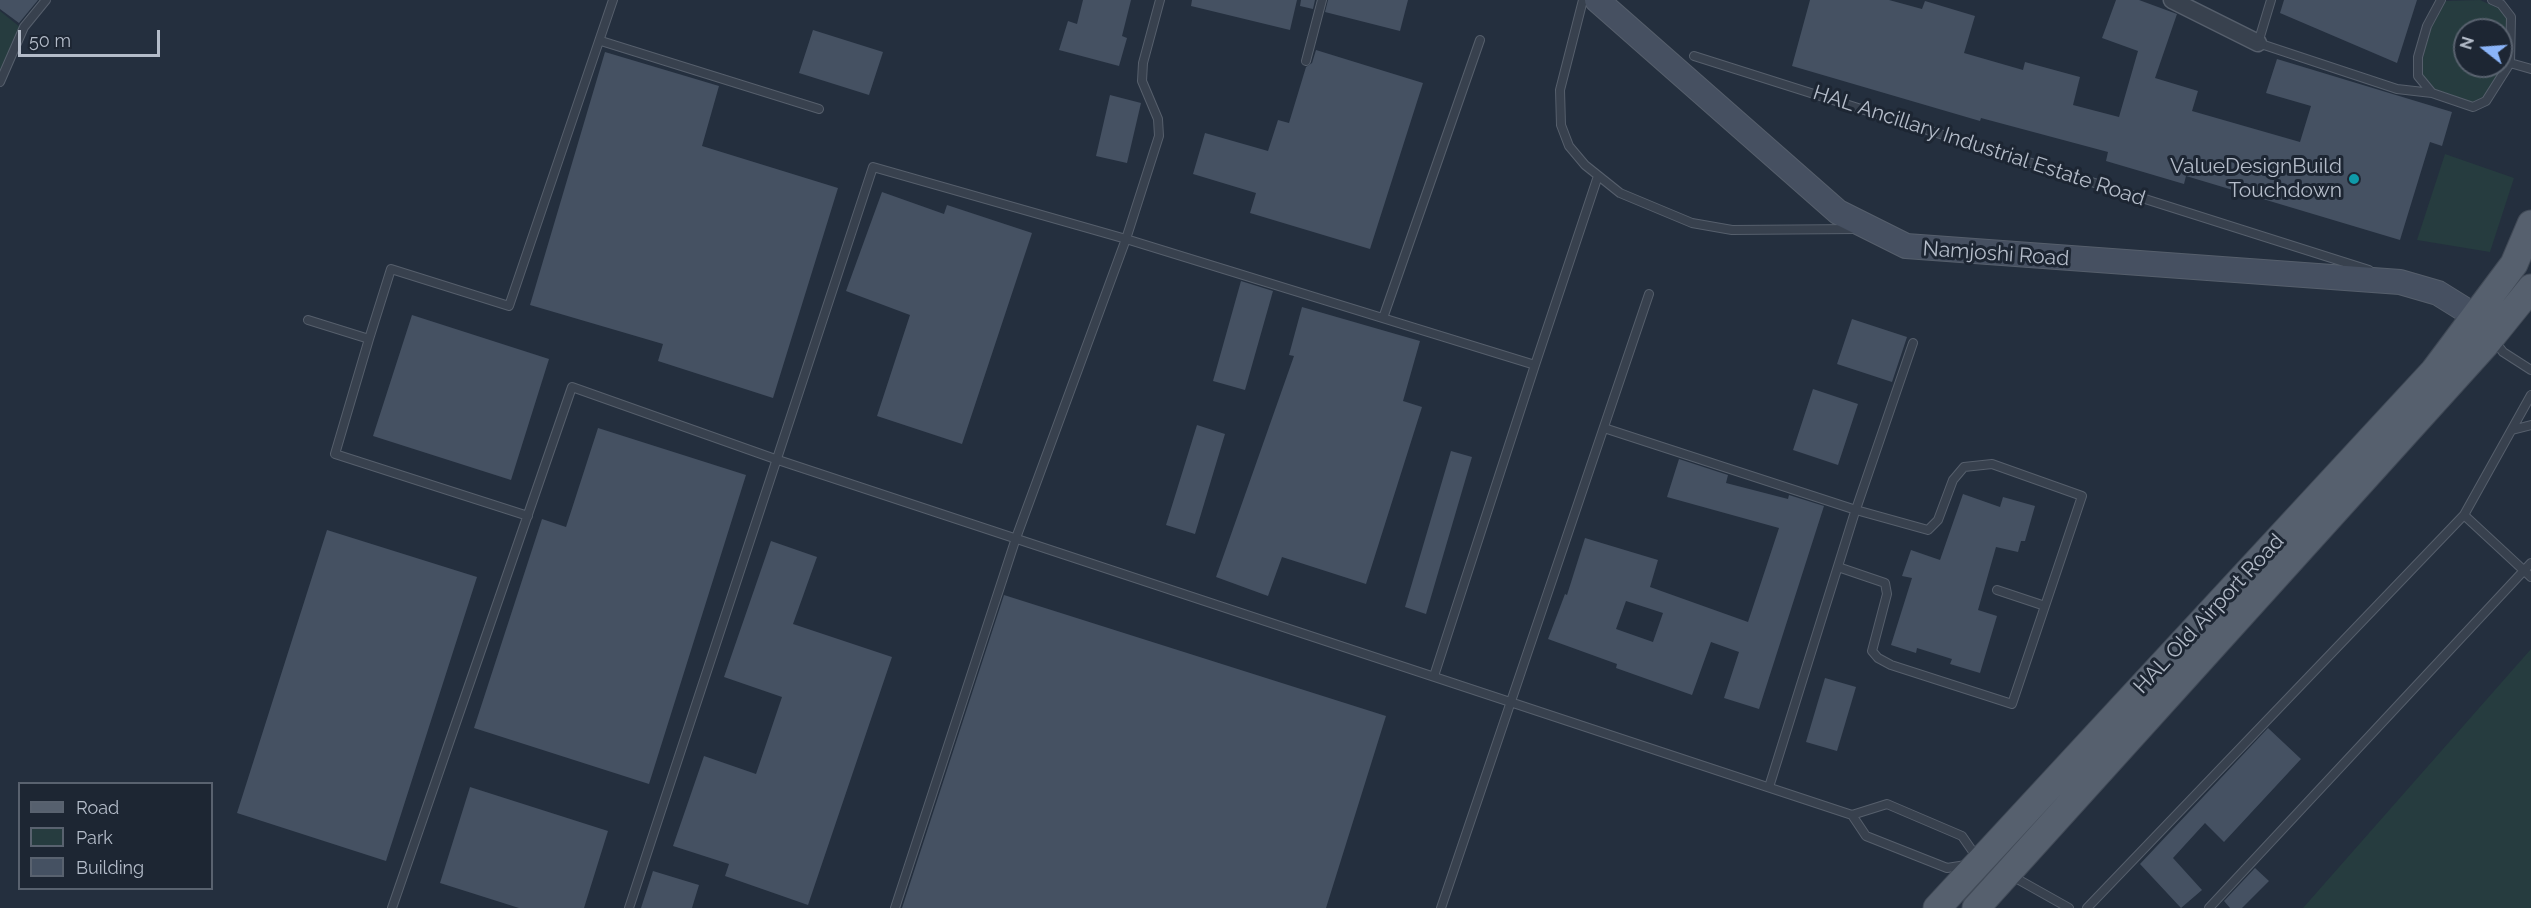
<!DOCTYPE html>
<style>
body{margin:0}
#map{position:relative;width:2531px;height:908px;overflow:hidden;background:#242f3e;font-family:Raleway,sans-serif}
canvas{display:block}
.legend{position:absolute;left:18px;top:782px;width:195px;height:108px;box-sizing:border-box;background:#1d2633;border:2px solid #59626f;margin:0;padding:8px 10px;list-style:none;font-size:18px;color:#b4bcc9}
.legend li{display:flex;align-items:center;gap:12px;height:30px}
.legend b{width:30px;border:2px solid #59626f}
.north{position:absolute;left:2453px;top:18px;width:60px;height:60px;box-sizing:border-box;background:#1d2633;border:2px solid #59626f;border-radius:50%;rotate:287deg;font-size:16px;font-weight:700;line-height:24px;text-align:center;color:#b4bcc9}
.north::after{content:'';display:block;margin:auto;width:21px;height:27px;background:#8ab4f8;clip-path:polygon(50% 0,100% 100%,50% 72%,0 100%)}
.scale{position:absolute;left:18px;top:30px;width:142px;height:27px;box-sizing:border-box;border:3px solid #b4bcc9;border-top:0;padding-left:8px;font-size:18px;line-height:21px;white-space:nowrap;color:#b4bcc9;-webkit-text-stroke:4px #1d2633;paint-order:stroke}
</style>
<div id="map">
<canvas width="2531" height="908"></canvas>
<ul class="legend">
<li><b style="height:8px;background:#56606e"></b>Road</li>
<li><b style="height:16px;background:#263c3f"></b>Park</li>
<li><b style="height:16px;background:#455162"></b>Building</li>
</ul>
<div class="north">N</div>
<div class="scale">50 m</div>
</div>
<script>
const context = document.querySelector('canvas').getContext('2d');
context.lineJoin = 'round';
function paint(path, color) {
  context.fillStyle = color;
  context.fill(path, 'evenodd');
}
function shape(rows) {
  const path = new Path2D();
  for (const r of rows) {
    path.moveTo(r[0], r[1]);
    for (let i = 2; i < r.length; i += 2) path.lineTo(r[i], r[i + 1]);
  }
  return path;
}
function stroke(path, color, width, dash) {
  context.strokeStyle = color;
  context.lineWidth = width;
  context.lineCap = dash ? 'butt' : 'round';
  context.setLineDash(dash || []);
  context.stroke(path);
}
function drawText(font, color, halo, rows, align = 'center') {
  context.font = font + ' Raleway,sans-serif';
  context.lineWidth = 6;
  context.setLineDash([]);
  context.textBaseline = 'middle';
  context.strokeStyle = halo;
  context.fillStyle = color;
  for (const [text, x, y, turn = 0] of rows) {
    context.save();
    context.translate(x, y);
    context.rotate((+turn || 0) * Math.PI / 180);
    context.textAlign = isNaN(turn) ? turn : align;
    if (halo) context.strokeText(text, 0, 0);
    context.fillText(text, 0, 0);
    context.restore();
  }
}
const green = shape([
 [2480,0,2498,8,2507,18,2506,57,2503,67,2483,98,2472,102,2434,89,2422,74,2423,58,2431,28,2446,1],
 [2465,30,2501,30,2501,66,2465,66],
 [0,11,20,27,0,74],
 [2445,154,2514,178,2490,252,2417,240],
 [2531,649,2531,908,2303,908]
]);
const building = shape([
 [0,0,38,0,19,23,0,9],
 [1083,0,1131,0,1122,36,1127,38,1119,66,1059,50,1068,21,1077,24],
 [1192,0,1297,0,1290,30,1191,6],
 [1301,0,1315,0,1313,9,1300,6],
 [1328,0,1408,0,1400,31,1325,12],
 [1810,0,1889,0,1922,9,1925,1,1975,16,1964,53,2023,70,2025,62,2080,77,2073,105,2119,117,2138,51,2102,38,2116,0,2139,0,2177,14,2155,78,2198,91,2192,111,2300,142,2311,106,2266,93,2277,59,2452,112,2442,146,2430,142,2400,240,2186,176,2184,184,2106,161,2108,152,1981,118,1980,121,1792,66],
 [2284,0,2417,0,2397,63,2280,13],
 [813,30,883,52,869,95,799,73],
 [1316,50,1423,83,1370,249,1250,213,1256,193,1193,174,1205,133,1268,151,1278,120,1289,123,1306,67,1312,63],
 [605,52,719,86,702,146,838,188,773,398,658,361,663,344,530,305],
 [1110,95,1141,103,1127,163,1096,156],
 [882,192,944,214,947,205,1032,233,962,444,877,416,910,315,846,291],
 [1241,281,1273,291,1245,390,1213,381],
 [1302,307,1420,341,1403,401,1422,407,1366,584,1282,557,1268,596,1216,577,1294,356,1289,355],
 [412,315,549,359,511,480,373,436],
 [1852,319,1907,337,1892,382,1837,364],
 [1813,389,1858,404,1838,465,1793,450],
 [1197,425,1225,434,1195,534,1166,525],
 [598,428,746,475,649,784,474,728,542,519,566,527],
 [1451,451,1472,457,1426,614,1405,607],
 [1679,459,1728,475,1726,483,1788,499,1789,495,1824,506,1759,709,1724,698,1739,652,1711,642,1692,695,1616,668,1617,664,1548,639,1565,594,1567,595,1585,538,1658,560,1650,587,1748,622,1779,528,1667,497],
 [1626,601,1663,613,1653,642,1616,629],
 [1963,494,2000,507,2003,497,2035,506,2025,541,2021,541,2018,552,1996,547,1978,610,1997,616,1980,673,1950,664,1952,659,1917,648,1916,653,1891,645,1912,578,1902,576,1911,550,1940,560],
 [327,530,477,577,386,861,237,813],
 [771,541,817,557,793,624,892,657,808,905,725,876,729,864,673,846,704,756,756,774,782,697,724,677],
 [1004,595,1386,716,1326,908,902,908],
 [1825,678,1856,687,1837,751,1806,742],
 [2268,728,2301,759,2224,842,2205,823,2173,858,2202,890,2181,908,2140,864],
 [470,787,608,831,584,908,519,908,440,883],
 [2255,868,2269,881,2242,908,2230,908,2224,901],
 [653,871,699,885,692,908,641,908]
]);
const lane = shape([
 [1583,0,1560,90,1561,125,1569,146,1585,165,1620,193,1692,223,1732,230,1855,229],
 [2271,0,2258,43,2397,89,2432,93],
 [2441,0,2427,26,2418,57,2418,76,2432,93,2473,107,2486,101,2510,63,2511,17,2501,4,2492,0],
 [601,41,819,109],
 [1694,56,2369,270],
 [1306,61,1322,0],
 [2510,63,2531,69],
 [0,82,24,27,46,0],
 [1383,318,1480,40],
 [308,320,369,339,335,454,528,516],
 [369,339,391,269,509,306,613,0],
 [2494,340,2503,352,2531,370],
 [1535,365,1598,176],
 [2531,395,2464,515,2531,577],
 [1604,428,1856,510,1928,530,1938,520,1953,480,1964,467,1992,464,2082,496,2012,704,1891,665,1878,658,1872,651,1887,594,1885,583,1838,567],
 [2512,430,2531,425],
 [1997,590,2045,606],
 [1769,787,1854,515,1913,343],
 [1852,815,1866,836,1947,868,1966,865],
 [2012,876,2069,908],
 [392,908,572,387,778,460,1852,815,1887,804,1962,836,1978,859],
 [629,908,873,167,1126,239,1535,365,1434,676],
 [895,908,1016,538,1126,239,1159,136,1158,119,1142,81,1143,63,1160,0],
 [1441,908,1649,294],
 [2087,908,2464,515],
 [2209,908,2531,563]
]);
const street = shape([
 [2172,0,2258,43]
]);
const secondary = shape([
 [1597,0,1838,212,1906,246,2400,282,2438,293,2475,316,2486,330]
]);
const primary = shape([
 [1937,908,2434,371,2514,264,2531,224],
 [1976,908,2485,345,2531,288]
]);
const markers = [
 [2354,179,6,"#0f9aa8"]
];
const streetNames = [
 ["HAL Ancillary Industrial Estate Road",1979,146,18],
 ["Namjoshi Road",1996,254,4],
 ["HAL Old Airport Road",2209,614,-47]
];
const poiNames = [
 ["ValueDesignBuild",2342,167],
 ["Touchdown",2342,191]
];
paint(green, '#263c3f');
paint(building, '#455162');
stroke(lane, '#565f6c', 10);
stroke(street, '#565f6c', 19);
stroke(secondary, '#565f6c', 26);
stroke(primary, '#414a57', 29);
stroke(lane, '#38414e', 8);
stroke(street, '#38414e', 16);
stroke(secondary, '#465061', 24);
stroke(primary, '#56606e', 27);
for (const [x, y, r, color] of markers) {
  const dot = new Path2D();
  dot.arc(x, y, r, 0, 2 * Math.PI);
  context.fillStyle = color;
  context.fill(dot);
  stroke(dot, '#1d2633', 2);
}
drawText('21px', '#b4bcc9', '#1d2633', streetNames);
drawText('21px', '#b4bcc9', '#1d2633', poiNames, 'right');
</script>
